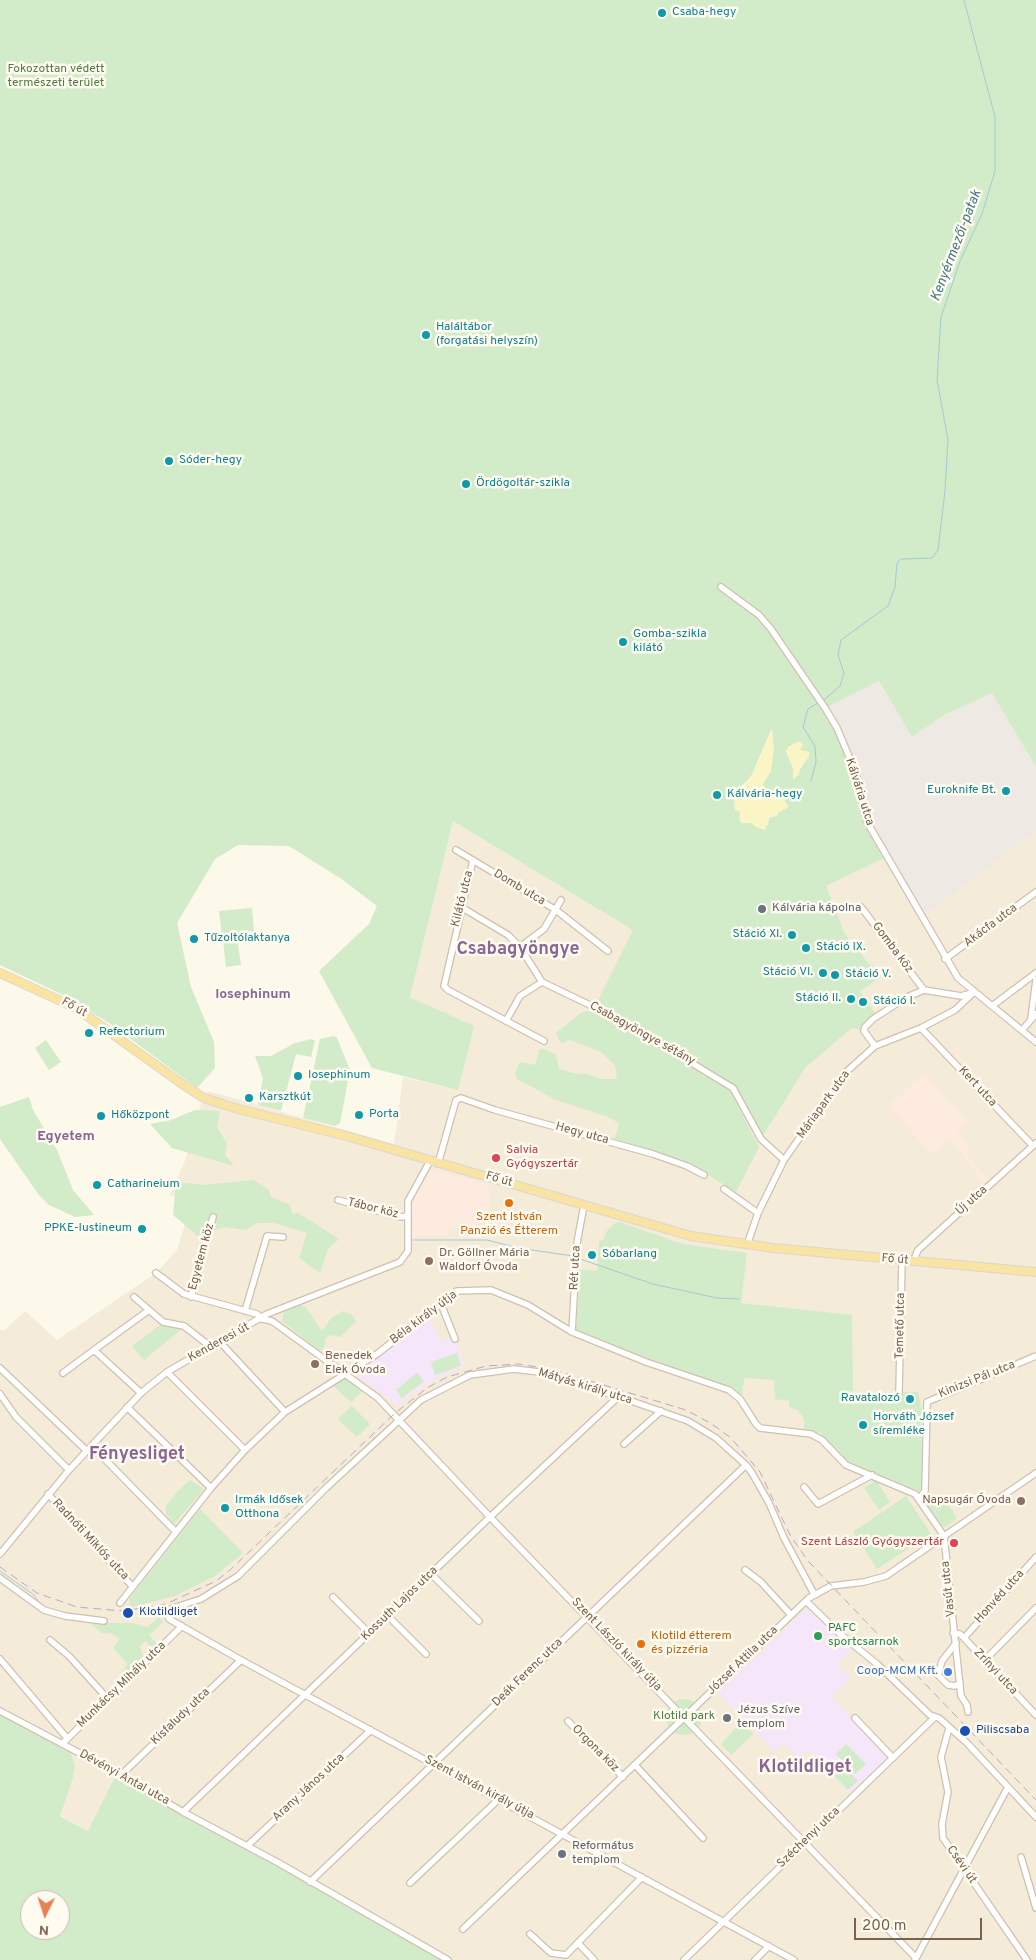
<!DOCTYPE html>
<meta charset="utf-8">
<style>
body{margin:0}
#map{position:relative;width:1036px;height:1960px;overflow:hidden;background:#fcf8ea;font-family:Overpass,sans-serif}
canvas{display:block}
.north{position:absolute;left:20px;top:1890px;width:50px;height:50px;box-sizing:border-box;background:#fffbf1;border:1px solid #c9bdaf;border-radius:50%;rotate:184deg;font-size:14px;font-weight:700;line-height:20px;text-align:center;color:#78614d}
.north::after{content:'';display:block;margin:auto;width:18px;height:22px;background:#e48352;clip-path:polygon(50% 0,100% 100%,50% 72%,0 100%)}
.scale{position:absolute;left:854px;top:1918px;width:128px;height:22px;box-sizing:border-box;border:2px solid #78614d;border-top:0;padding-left:6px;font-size:15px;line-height:18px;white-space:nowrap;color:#78614d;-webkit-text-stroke:4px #fffbf1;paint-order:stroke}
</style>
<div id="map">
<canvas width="1036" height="1960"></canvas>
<div class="north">N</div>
<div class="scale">200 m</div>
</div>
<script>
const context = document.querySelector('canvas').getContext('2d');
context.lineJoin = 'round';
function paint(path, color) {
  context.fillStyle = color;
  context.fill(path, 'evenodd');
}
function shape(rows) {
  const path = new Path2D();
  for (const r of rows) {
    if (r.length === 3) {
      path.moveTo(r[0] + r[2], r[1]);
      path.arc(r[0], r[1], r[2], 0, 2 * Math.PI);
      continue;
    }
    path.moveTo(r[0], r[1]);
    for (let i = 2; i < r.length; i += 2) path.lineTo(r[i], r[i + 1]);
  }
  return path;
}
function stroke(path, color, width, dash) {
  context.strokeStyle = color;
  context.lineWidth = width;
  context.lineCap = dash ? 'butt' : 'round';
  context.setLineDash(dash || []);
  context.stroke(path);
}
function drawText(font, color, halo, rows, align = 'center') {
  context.font = font + ' Overpass,sans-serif';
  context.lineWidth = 5;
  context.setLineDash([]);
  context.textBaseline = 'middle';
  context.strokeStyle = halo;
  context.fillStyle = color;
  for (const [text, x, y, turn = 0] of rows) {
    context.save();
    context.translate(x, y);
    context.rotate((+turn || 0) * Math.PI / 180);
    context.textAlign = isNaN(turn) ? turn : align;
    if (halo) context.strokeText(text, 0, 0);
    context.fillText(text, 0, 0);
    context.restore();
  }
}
const residential = shape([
 [453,821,634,930,733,1088,761,1139,806,1067,852,1028,861,1029,860,991,880,978,844,932,825,886,888,856,922,916,1036,831,1036,1960,448,1960,117,1773,88,1831,60,1815,73,1778,75,1766,69,1747,0,1711,0,1330,5,1330,25,1311,57,1340,156,1273,177,1250,192,1202,170,1195,185,1161,201,1104,208,1091,394,1144,403,1077,458,1090,473,1026,410,997]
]);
const commercial = shape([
 [924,1073,969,1122,957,1133,971,1149,966,1154,989,1180,983,1185,974,1176,978,1173,950,1140,933,1155,888,1106],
 [434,1169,490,1185,488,1227,481,1226,480,1238,459,1238,459,1228,450,1227,448,1236,412,1237,410,1212,413,1199,428,1172]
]);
const industrial = shape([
 [879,681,912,737,946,714,992,692,1036,767,1036,831,922,917,869,831,824,708]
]);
const education = shape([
 [429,1317,441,1342,452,1337,455,1345,458,1344,464,1367,437,1378,395,1405,376,1389,353,1373,374,1360],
 [806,1609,853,1647,837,1664,850,1678,832,1697,888,1757,850,1793,810,1751,805,1752,798,1758,784,1743,774,1752,718,1693]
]);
const green = shape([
 [0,0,1036,0,1036,767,992,693,946,714,912,737,879,681,825,708,836,729,850,763,869,831,884,858,826,886,844,932,880,978,860,991,879,1019,864,1031,852,1028,806,1067,761,1139,737,1092,595,1007,633,930,453,821,410,997,474,1026,458,1090,372,1068,319,971,369,924,377,906,343,880,289,846,238,845,215,859,177,923,191,987,214,1042,215,1068,197,1088,109,1023,63,995,0,965],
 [771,730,771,771,763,783,764,791,772,797,778,815,769,818,768,825,756,827,751,823,741,823,737,790,751,777],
 [794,744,800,750,809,752,809,756,793,779,793,768,786,751],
 [252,908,254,931,222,935,219,911],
 [237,938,241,965,226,967,223,940],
 [590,1011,618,1024,730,1091,759,1147,736,1192,685,1161,615,1139,619,1123,606,1116,556,1100,517,1079,515,1074,518,1066,521,1062,535,1065,540,1049,544,1049,556,1055,559,1069,572,1073,587,1074,601,1079,617,1079,615,1065,601,1052,571,1040,567,1040,565,1043,561,1042,558,1039,559,1036,555,1034,582,1012],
 [334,1036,337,1038,350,1070,340,1123,335,1126,303,1118,320,1039],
 [312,1039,315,1041,311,1057,296,1054,281,1111,258,1105,263,1078,255,1056,271,1056,295,1043],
 [46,1040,61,1062,49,1070,35,1048],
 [29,1097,33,1110,57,1150,73,1190,94,1215,75,1217,49,1205,39,1195,0,1139,0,1107],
 [195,1110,220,1111,217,1127,227,1144,225,1155,234,1166,172,1148,150,1124,171,1120],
 [253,1180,268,1189,271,1197,290,1205,292,1214,298,1213,339,1239,328,1249,320,1273,299,1258,307,1233,274,1223,257,1223,246,1230,224,1227,198,1236,173,1215,176,1182,204,1185],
 [620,1222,682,1244,747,1253,741,1303,852,1315,853,1391,841,1393,918,1392,921,1406,922,1482,920,1491,841,1459,819,1431,818,1434,804,1430,804,1419,798,1410,789,1407,789,1401,775,1399,774,1380,744,1378,742,1396,713,1382,631,1352,576,1329,580,1270,597,1271,599,1241,603,1240,607,1231,615,1223],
 [300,1303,303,1307,305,1306,322,1331,331,1318,343,1311,352,1315,356,1322,340,1337,330,1335,324,1340,326,1344,320,1351,282,1321,284,1310],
 [163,1323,183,1328,144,1360,132,1346],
 [457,1353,461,1366,435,1375,431,1362],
 [417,1373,424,1381,402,1398,396,1390],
 [344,1376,363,1391,351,1402,331,1384],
 [352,1406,370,1424,357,1437,338,1419],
 [190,1480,204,1489,174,1524,166,1514,166,1506,176,1493],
 [876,1480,890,1502,879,1510,864,1488],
 [906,1496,931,1534,877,1569,853,1532],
 [932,1499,950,1507,957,1518,946,1527,942,1526,927,1505],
 [200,1509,243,1553,215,1576,175,1596,132,1607,129,1604,130,1598],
 [159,1617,163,1622,149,1635,157,1644,153,1647,145,1641,140,1647,143,1657,141,1661,126,1675,122,1672,128,1664,113,1648,120,1639,110,1633,102,1633,90,1623,132,1623,147,1627],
 [684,1717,18],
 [0,1711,69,1747,75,1766,73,1778,60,1816,88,1831,117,1773,448,1960,0,1960],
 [30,1900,60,1900,60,1930,30,1930],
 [742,1721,753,1734,731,1755,721,1744],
 [846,1744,866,1764,855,1774,836,1754],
 [839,1762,858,1781,848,1790,830,1771]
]);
const sand = shape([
 [772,729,774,747,771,771,763,783,764,791,772,797,783,798,789,807,769,818,765,830,756,827,751,823,741,823,739,816,741,812,735,810,734,802,737,790,745,785,754,771],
 [800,741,803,745,800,750,809,752,809,756,800,767,799,774,793,780,793,768,786,751,788,747]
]);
const stream = shape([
 [824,700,840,686,844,673,838,655,841,640,888,606,895,587,897,563,901,559,932,558,938,550,945,491,948,440,937,380,941,317,960,261,982,214,995,171,995,117,964,0],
 [811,781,816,762,815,746,803,727,808,709,818,703],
 [413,1240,487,1240,518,1248,573,1256],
 [580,1259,653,1284,717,1298,739,1299],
 [0,1571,34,1595,38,1601]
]);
const minor = shape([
 [721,587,759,615,771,629,825,708,837,728,856,773,867,822,958,978,1036,1042],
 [456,850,556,910,608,951],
 [473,860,444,986,448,990,544,1041],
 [461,907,508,935,520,947,542,982,619,1019,733,1088,761,1139,784,1160],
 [861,907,924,990],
 [520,947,544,929,561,900],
 [945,959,1036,892],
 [992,1006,1036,973],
 [1031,1018,1036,980],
 [506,1021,520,996,542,982],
 [921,1028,1033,1146],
 [1023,1029,1036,1014],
 [875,1046,864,1031,865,1027,873,1019,907,997,924,990,961,996,972,993],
 [438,1164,456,1100,461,1098,495,1110,653,1154,687,1166,704,1175],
 [724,1189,758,1213],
 [338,1200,400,1217,407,1216],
 [747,1245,758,1213,784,1160,845,1073,875,1046,921,1028,955,1010,973,993],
 [913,1262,918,1250,1036,1143],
 [156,1273,184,1294,257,1314,262,1319,272,1321,378,1398,490,1517,916,1958],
 [134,1297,163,1322,184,1326,211,1347],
 [191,1297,213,1217],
 [441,1304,455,1339],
 [245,1311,267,1236,283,1237],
 [572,1332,577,1243,584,1205],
 [220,1342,285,1412],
 [94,1350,149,1310],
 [0,1368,87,1451],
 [167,1372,245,1450],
 [63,1373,94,1350,141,1393],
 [899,1391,902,1261],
 [0,1394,16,1417,69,1470],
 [127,1407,211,1488],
 [624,1444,661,1411],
 [92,1446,176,1532],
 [804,1487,818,1504,872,1475],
 [48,1494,132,1586],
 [919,1498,925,1491,927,1402,1036,1356],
 [0,1554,69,1470,141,1393,167,1372,267,1314,400,1262,408,1251,408,1201,430,1161],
 [745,1570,761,1582,791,1615],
 [431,1574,479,1621],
 [0,1578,44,1610,65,1616,104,1621],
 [333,1597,369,1633],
 [806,1601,840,1634,877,1664,930,1715,939,1718,967,1743,1036,1817],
 [120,1603,211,1488,245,1450,285,1412,377,1354,457,1291,491,1290,528,1305,572,1332,646,1362,729,1390,740,1399,756,1424,760,1428,811,1434,822,1440,846,1465,915,1494,944,1536,961,1696,967,1705,968,1712],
 [387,1615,426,1654],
 [953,1633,960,1634,964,1638,1036,1715],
 [964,1638,1036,1557],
 [50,1640,69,1656,107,1698],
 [956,1643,942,1661,938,1675,948,1685,955,1686,960,1683],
 [0,1659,67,1738],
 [984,1661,1036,1608],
 [0,1711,121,1775,183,1812,277,1862,448,1960],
 [855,1718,893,1758],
 [568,1721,623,1777],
 [949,1728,941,1757,948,1792,942,1824,943,1838,1027,1960],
 [62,1744,182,1626],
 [635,1765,703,1838],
 [121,1775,241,1660],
 [183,1812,490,1517,618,1397],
 [247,1846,371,1730],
 [1021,1857,1036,1908],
 [310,1882,746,1465],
 [410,1883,499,1799],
 [463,1929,809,1598,831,1586,864,1582,886,1576,1036,1473],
 [530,1934,551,1953,566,1955,642,1877],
 [578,1943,594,1960],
 [684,1960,935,1717],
 [755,1960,769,1946],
 [794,1960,241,1660,169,1619,167,1615,170,1609,201,1599,238,1576,326,1488,421,1400,470,1375,514,1369,547,1373,640,1404,688,1421,716,1438,746,1465,752,1473,769,1503,784,1538,814,1594],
 [915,1960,1008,1787]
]);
const major = shape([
 [0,973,76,1008,185,1086,204,1098,238,1109,343,1135,691,1236,773,1248,1036,1272]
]);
const rail = shape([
 [0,1567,37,1593,77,1607,123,1611,166,1604,216,1581,229,1571,394,1414,427,1388,447,1377,486,1366,519,1364,554,1370,686,1410,712,1424,731,1438,760,1472,790,1535,808,1561,1036,1800]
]);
const markers = [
 [662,13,5,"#0f9aa8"],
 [426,335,5,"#0f9aa8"],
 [169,461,5,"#0f9aa8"],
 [466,484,5,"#0f9aa8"],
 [623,642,5,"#0f9aa8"],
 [1006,791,5,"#0f9aa8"],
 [717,795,5,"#0f9aa8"],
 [762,909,5,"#6b7280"],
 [792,935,5,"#0f9aa8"],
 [194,939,5,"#0f9aa8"],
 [806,948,5,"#0f9aa8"],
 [823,973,5,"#0f9aa8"],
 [835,975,5,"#0f9aa8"],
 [851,999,5,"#0f9aa8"],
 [863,1002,5,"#0f9aa8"],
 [89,1033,5,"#0f9aa8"],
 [298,1076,5,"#0f9aa8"],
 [249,1098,5,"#0f9aa8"],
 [359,1115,5,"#0f9aa8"],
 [101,1116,5,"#0f9aa8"],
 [496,1158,5,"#e0444e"],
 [97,1185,5,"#0f9aa8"],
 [509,1203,5,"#e8710a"],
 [142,1229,5,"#0f9aa8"],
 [592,1255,5,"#0f9aa8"],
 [429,1261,5,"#8d6e63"],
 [315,1364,5,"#8d6e63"],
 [910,1399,5,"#0f9aa8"],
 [863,1425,5,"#0f9aa8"],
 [1021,1501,5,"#8d6e63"],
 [225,1508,5,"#0f9aa8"],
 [954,1543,5,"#e0444e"],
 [128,1613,6,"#1a4fb4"],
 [818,1636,5,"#2e9e5b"],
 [641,1644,5,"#e8710a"],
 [948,1672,5,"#3f7fe0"],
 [727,1718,5,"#6b7280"],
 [965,1731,6,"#1a4fb4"],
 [562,1854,5,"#6b7280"]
];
const cultureNames = [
 ["Csaba-hegy",672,13],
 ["Haláltábor",436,328],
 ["(forgatási helyszín)",436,342],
 ["Sóder-hegy",179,461],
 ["Ördögoltár-szikla",476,484],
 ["Gomba-szikla",633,635],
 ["kilátó",633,649],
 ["Euroknife Bt.",996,791,"right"],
 ["Kálvária-hegy",727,795],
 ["Stáció XI.",782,935,"right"],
 ["Tűzoltólaktanya",204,939],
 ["Stáció IX.",816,948],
 ["Stáció VI.",813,973,"right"],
 ["Stáció V.",845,975],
 ["Stáció II.",841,999,"right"],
 ["Stáció I.",873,1002],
 ["Refectorium",99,1033],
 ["Iosephinum",308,1076],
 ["Karsztkút",259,1098],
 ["Porta",369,1115],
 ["Hőközpont",111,1116],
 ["Catharineium",107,1185],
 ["PPKE-Iustineum",132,1229,"right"],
 ["Sóbarlang",602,1255],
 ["Ravatalozó",900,1399,"right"],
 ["Horváth József",873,1418],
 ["síremléke",873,1432],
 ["Irmák Idősek",235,1501],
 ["Otthona",235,1515]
];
const parkNames = [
 ["Fokozottan védett",56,70],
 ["természeti terület",56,84],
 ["Klotild park",684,1717]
];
const streetNames = [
 ["Kálvária utca",859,792,72],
 ["Domb utca",519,888,31],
 ["Kilátó utca",463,899,-76],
 ["Akácfa utca",991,926,-37],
 ["Gomba köz",892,948,53],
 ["Fő út",74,1008,29],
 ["Csabagyöngye sétány",642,1034,29],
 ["Kert utca",977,1087,47],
 ["Máriapark utca",824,1105,-54],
 ["Hegy utca",582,1134,15],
 ["Fő út",499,1180,16],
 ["Új utca",972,1201,-42],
 ["Tábor köz",373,1209,14],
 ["Egyetem köz",202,1257,-75],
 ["Fő út",895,1260,5],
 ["Rét utca",576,1268,-87],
 ["Béla király útja",424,1318,-37],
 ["Temető utca",901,1326,-89],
 ["Kenderesi út",219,1343,-29],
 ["Kinizsi Pál utca",977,1380,-22],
 ["Mátyás király utca",585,1387,17],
 ["Radnóti Miklós utca",90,1540,47],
 ["Vasút utca",949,1589,-96],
 ["Honvéd utca",1000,1597,-48],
 ["Kossuth Lajos utca",400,1604,-44],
 ["Szent László király útja",616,1645,46],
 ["József Attila utca",743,1661,-44],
 ["Zrínyi utca",995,1672,47],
 ["Deák Ferenc utca",528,1673,-44],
 ["Munkácsy Mihály utca",122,1685,-44],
 ["Kisfaludy utca",181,1717,-44],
 ["Orgona köz",595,1749,45],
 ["Dévényi Antal utca",124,1778,29],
 ["Arany János utca",309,1788,-43],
 ["Szent István király útja",479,1788,28],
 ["Széchenyi utca",809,1838,-44],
 ["Csévi út",961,1865,55]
];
const worshipNames = [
 ["Kálvária kápolna",772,909],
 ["Jézus Szíve",737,1711],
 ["templom",737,1725],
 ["Református",572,1847],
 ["templom",572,1861]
];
const healthNames = [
 ["Salvia",506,1151],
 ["Gyógyszertár",506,1165],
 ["Szent László Gyógyszertár",944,1543,"right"]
];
const foodNames = [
 ["Szent István",509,1218],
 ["Panzió és Étterem",509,1232],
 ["Klotild étterem",651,1637,"left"],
 ["és pizzéria",651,1651,"left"]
];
const educationNames = [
 ["Dr. Göllner Mária",439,1254],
 ["Waldorf Óvoda",439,1268],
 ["Benedek",325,1357],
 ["Elek Óvoda",325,1371],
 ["Napsugár Óvoda",1011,1501,"right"]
];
const transitNames = [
 ["Klotildliget",139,1613],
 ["Piliscsaba",976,1731]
];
const leisureNames = [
 ["PAFC",828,1629],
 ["sportcsarnok",828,1643]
];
const shopNames = [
 ["Coop-MCM Kft.",938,1672]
];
const waterNames = [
 ["Kenyérmezői-patak",957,246,-69]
];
const neighbourhoodNames = [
 ["Iosephinum",253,995],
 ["Egyetem",66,1137]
];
const districtNames = [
 ["Csabagyöngye",518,950],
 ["Fényesliget",137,1455],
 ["Klotildliget",805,1768]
];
paint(residential, '#f4ebd9');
paint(commercial, '#fcebde');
paint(industrial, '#eee9e3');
paint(education, '#f5e7f9');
paint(green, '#d2ebc8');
paint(sand, '#fbf5c6');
stroke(stream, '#a4cad8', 1);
stroke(minor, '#cfc1af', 8);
stroke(major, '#dcd6d1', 10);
stroke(minor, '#fff', 5.5);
stroke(major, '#f9e4a4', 8);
stroke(rail, '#bca7c8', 1, [8, 5]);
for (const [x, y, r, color] of markers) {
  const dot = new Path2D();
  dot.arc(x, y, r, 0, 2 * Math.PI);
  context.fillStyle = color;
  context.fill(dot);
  stroke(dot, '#fffbf1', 2);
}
drawText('12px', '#0d838f', '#fffbf1', cultureNames, 'left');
drawText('12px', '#4f7d44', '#fffbf1', parkNames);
drawText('12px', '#78614d', '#fffbf1', streetNames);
drawText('12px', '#5b616d', '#fffbf1', worshipNames, 'left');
drawText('12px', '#be3a42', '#fffbf1', healthNames, 'left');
drawText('12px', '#c56008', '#fffbf1', foodNames);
drawText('12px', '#785e54', '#fffbf1', educationNames, 'left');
drawText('12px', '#164399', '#fffbf1', transitNames, 'left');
drawText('12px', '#27864d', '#fffbf1', leisureNames, 'left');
drawText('12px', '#366cbe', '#fffbf1', shopNames, 'right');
drawText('italic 14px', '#47778b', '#fffbf1', waterNames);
drawText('bold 14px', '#896693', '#fffbf1', neighbourhoodNames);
drawText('bold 18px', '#896693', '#fffbf1', districtNames);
</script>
